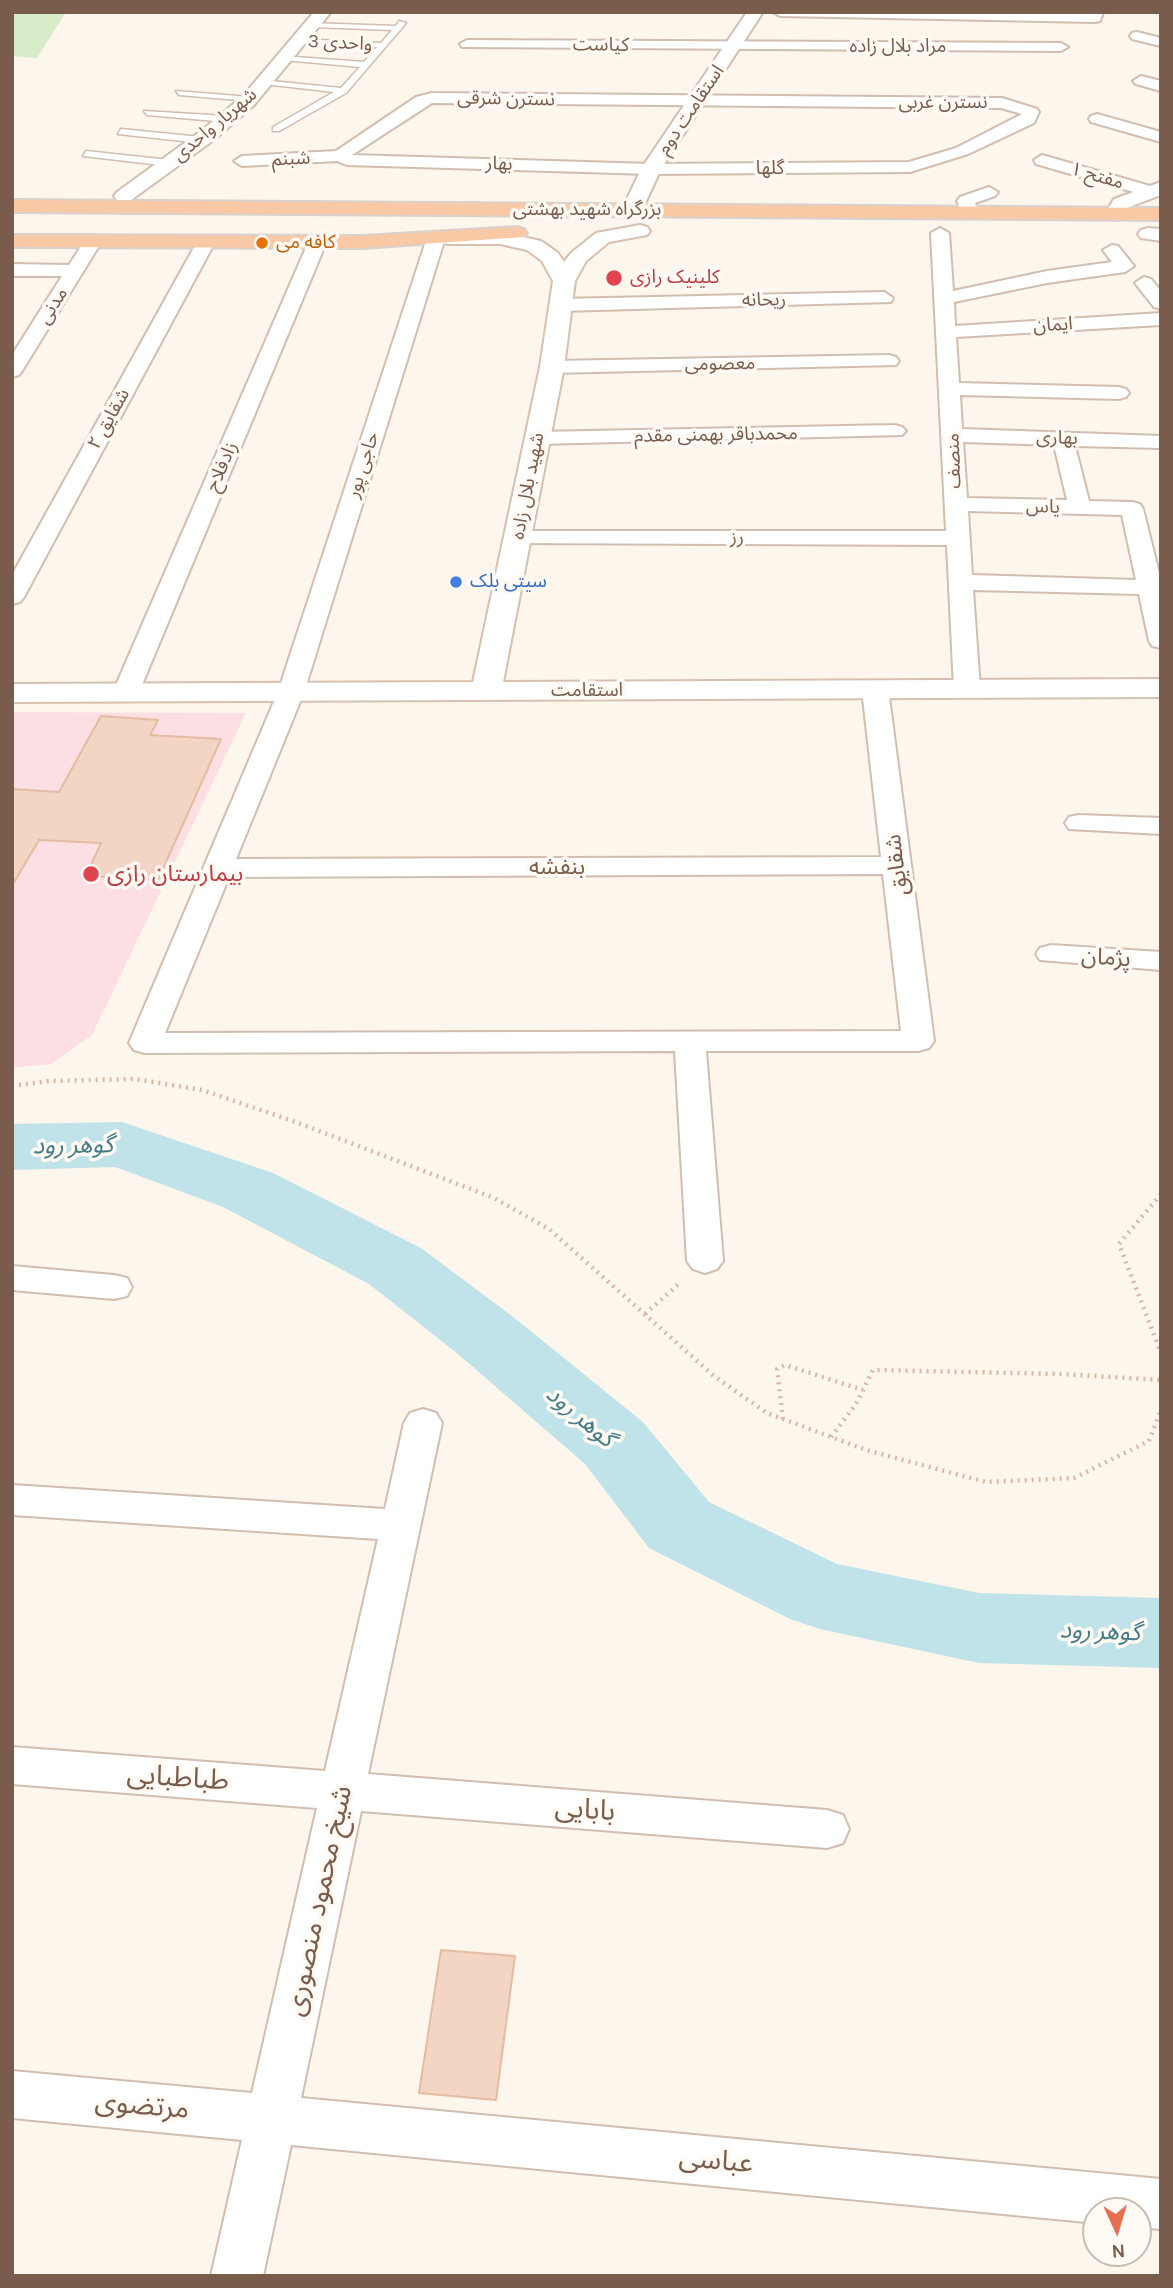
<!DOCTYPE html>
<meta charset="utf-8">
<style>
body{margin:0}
#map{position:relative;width:1173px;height:2288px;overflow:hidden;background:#fdf6ec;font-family:Karla,sans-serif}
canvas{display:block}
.frame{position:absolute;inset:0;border:14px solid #7a5c4d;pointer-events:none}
.north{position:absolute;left:1082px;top:2197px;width:70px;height:70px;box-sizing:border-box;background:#fffaf3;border:2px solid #cabbb1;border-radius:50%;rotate:176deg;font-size:19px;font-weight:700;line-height:28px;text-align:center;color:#7a5c4d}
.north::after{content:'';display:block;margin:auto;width:24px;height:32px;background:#e76f51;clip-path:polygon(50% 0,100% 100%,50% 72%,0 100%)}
</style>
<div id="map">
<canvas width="1173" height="2288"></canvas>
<div class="frame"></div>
<div class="north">N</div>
</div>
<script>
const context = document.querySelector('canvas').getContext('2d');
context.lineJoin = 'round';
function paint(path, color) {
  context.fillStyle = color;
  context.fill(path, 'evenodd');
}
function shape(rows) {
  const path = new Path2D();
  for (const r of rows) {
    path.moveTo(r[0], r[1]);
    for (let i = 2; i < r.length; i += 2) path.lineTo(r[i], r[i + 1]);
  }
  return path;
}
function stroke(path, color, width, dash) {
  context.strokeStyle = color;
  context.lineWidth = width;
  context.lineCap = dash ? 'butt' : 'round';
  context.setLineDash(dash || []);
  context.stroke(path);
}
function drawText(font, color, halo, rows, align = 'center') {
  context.font = font + ' Karla,"Noto Sans Arabic",sans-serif';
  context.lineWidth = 7;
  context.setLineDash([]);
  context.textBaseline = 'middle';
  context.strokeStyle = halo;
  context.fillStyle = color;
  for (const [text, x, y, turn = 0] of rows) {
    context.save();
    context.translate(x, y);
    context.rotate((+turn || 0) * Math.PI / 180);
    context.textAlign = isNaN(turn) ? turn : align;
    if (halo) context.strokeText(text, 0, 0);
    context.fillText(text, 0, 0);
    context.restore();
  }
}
const medical = shape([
 [12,712,246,713,92,1035,51,1064,12,1068]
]);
const green = shape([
 [12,12,66,12,37,58,12,56]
]);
const river = shape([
 [122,1122,273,1173,421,1248,512,1316,643,1422,709,1502,837,1564,979,1593,1161,1598,1161,1668,979,1663,820,1629,790,1619,649,1548,585,1464,458,1354,369,1284,223,1207,115,1167,12,1170,12,1124,122,1122]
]);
const building = shape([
 [101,716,158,720,150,735,221,739,158,880,86,876,101,843,39,840,12,886,12,789,59,792,101,716],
 [441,1950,515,1956,496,2100,419,2093,441,1950]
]);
const path = shape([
 [12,1086,49,1081,135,1079,202,1090,293,1121,494,1198,549,1229,714,1376,767,1413,866,1450,986,1482,1074,1478,1149,1441,1161,1410],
 [1161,1194,1119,1244,1161,1353],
 [645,1314,681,1282],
 [783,1419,777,1369,785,1365,863,1390],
 [831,1437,856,1404,873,1370,1062,1374,1161,1380]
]);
const service = shape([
 [399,21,406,23,346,93,279,131,273,131,273,127,334,92,264,84,261,80,341,88,360,67,284,60,281,56,364,62,377,47,299,43,296,39,381,43,392,30,313,27,310,23,396,26,399,21],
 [176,91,250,97,254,99,250,101,179,95,176,91],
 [144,111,227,116,231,119,227,122,147,115,144,111],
 [121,129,201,137,205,140,201,143,118,134,121,129],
 [86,151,169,160,173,163,169,166,83,156,86,151]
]);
const minor = shape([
 [773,12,1089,14,1103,12,1100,21,1095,22,780,16,773,12],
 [1137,32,1161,38,1161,46,1132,39,1130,36,1132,33,1137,32],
 [467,40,1061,43,1068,47,1061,51,462,47,460,44,467,40],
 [1141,76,1161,81,1161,91,1136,84,1133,81,1141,76],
 [432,93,1002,98,1037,109,1039,112,1034,123,968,154,910,172,651,174,347,165,337,161,242,166,234,161,242,156,336,151,416,97,432,93],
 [432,103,1001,108,1022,114,956,148,909,162,651,164,352,155,432,103],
 [1097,114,1161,132,1161,142,1091,122,1089,119,1091,116,1097,114],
 [1042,155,1157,188,1160,192,1151,197,1036,164,1034,160,1042,155],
 [989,187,998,192,995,196,975,203,979,213,976,217,964,217,957,201,960,197,989,187],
 [940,228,949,233,953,291,1047,271,1112,262,1103,250,1112,245,1118,246,1134,266,1125,272,1047,283,954,302,955,326,1161,313,1161,325,956,337,959,383,1119,387,1126,389,1129,393,1126,397,1119,399,960,395,962,429,1161,436,1161,448,1075,446,1089,501,1132,502,1140,504,1143,509,1161,581,1161,648,1152,646,1149,641,1139,594,973,590,980,689,976,694,967,697,958,694,954,689,947,545,509,543,505,538,509,533,517,531,946,531,931,233,940,228],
 [963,442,1054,445,1067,500,967,498,963,442],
 [968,511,1122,515,1136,580,972,575,968,511],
 [436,233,445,238,304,692,236,859,881,857,862,689,866,684,875,681,884,684,888,689,934,1041,929,1048,918,1051,706,1051,723,1261,717,1269,705,1273,693,1269,687,1261,675,1051,145,1053,134,1050,129,1043,278,692,427,238,436,233],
 [883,874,901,1031,165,1033,229,877,883,874],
 [93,236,102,241,22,371,19,375,12,377,12,355,62,276,12,276,12,264,69,265,87,237,93,236],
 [206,237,215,242,24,597,20,602,12,604,12,575,197,242,206,237],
 [317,238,326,243,139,692,135,697,126,700,117,697,113,692,308,243,317,238],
 [1144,277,1151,279,1161,291,1161,309,1154,307,1135,283,1144,277],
 [884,292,893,298,891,302,561,311,551,305,561,299,884,292],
 [889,355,896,357,899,361,896,365,552,373,545,371,542,367,545,363,552,361,889,355],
 [895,425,902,427,906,431,902,435,538,444,530,443,527,438,530,433,538,432,895,425],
 [1079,815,1161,818,1161,834,1069,829,1065,823,1069,817,1079,815],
 [1051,945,1161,952,1161,970,1040,960,1036,954,1040,948,1051,945],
 [12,1266,114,1275,127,1278,132,1287,127,1296,114,1299,12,1290,12,1266],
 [423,1409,436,1413,442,1423,368,1774,827,1810,843,1815,849,1829,843,1843,827,1848,361,1811,301,2098,1161,2179,1161,2229,1138,2227,1138,2211,1096,2211,1096,2223,291,2145,263,2276,211,2276,242,2140,12,2118,12,2071,252,2093,317,1808,12,1784,12,1747,325,1771,378,1539,12,1515,12,1485,385,1509,404,1423,410,1413,423,1409]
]);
const tertiary = shape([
 [314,12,331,12,254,105,215,139,131,200,117,200,114,196,117,192,201,131,242,97,314,12],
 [747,12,763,12,661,169,642,210,639,214,632,216,625,214,622,210,641,169,747,12],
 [1161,182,1161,195,1129,207,1122,218,1115,220,1108,218,1105,214,1114,199,1161,182]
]);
const secondary = shape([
 [640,225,647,227,650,231,647,235,609,242,586,261,575,281,564,367,503,682,1161,679,1161,697,12,702,12,684,473,682,540,367,553,281,542,261,527,250,500,244,448,244,441,242,438,238,441,234,448,232,500,232,541,241,558,253,564,262,571,253,596,233,640,225],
 [1148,228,1161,229,1161,241,1141,238,1138,234,1141,230,1148,228]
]);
const trunk = shape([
 [12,200,1161,208,1161,220,12,212,12,200],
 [517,227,524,229,527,233,524,237,362,248,12,247,12,235,362,236,517,227]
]);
const markers = [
 [262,243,7,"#e8710a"],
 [614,278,9,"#e0444e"],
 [456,582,7,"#3f7fe0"],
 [91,874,9,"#e0444e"]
];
const farStreetnames = [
 ["واحدی 3",340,43,3],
 ["کیاست",601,45,1],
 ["مراد بلال زاده",898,47],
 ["نسترن شرقی",506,99,1],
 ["نسترن غربی",943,103],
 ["استقامت دوم",691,110,-56],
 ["شهریار واحدی",215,125,-40],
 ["شبنم",291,159,-3],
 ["بهار",499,164,2],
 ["گلها",770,169],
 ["مفتح ۱",1097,176,16],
 ["بزرگراه شهید بهشتی",587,210],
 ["ریحانه",764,300,-1],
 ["مدنی",53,306,-58],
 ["ایمان",1053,325,-3],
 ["معصومی",720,364,-1],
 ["شقایق ۲",109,419,-61],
 ["محمدباقر بهمنی مقدم",716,435,-1],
 ["بهاری",1057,438,2],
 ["منصف",954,461,-92],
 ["حاجی پور",363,465,-72],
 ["زادفلاح",222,467,-67],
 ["شهید بلال زاده",528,486,-79],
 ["یاس",1043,507,2],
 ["رز",737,538],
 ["استقامت",587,691]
];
const farFoodnames = [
 ["کافه می",276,243]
];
const farHealthnames = [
 ["کلینیک رازی",630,278]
];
const farShopnames = [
 ["سیتی بلک",470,582]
];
const streetNames = [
 ["شقایق",897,865,-97],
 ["بنفشه",557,867],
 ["پژمان",1106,958,4]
];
const healthNames = [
 ["بیمارستان رازی",107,874]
];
const waterNames = [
 ["گوهر رود",73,1146,-1],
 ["گوهر رود",580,1417,40],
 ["گوهر رود",1100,1632,2]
];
const nearStreetnames = [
 ["طباطبایی",178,1778,4],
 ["بابایی",585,1810,4],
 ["شیخ محمود منصوری",319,1901,-78],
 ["مرتضوی",142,2106,5],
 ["عباسی",716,2161,5]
];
paint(medical, '#fbdfe3');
paint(green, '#d8ecc9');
paint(river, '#bfe3e8');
paint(building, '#f3d5c3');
stroke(building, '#e6bba3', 2);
stroke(service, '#d1beb0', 3);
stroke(minor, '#d1beb0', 4);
stroke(tertiary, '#d1beb0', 4);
stroke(secondary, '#d6c0b0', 4);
stroke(trunk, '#dad1cd', 4);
stroke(path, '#d9b8a5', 4.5, [2, 5]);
paint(service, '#fff');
paint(minor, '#fff');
paint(tertiary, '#fff');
paint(secondary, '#fff');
paint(trunk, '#f9c8a4');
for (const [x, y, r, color] of markers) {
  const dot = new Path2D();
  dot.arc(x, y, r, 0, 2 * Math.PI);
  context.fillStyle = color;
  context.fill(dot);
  stroke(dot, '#fffaf3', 2.5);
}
drawText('19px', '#7a5c4d', '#fffaf3', farStreetnames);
drawText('19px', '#c56008', '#fffaf3', farFoodnames, 'left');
drawText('19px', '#be3a42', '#fffaf3', farHealthnames, 'left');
drawText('19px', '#366cbe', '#fffaf3', farShopnames, 'left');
drawText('23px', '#7a5c4d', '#fffaf3', streetNames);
drawText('23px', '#be3a42', '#fffaf3', healthNames, 'left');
drawText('italic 24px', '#437c86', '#fffaf3', waterNames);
drawText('28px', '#7a5c4d', '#fffaf3', nearStreetnames);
</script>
